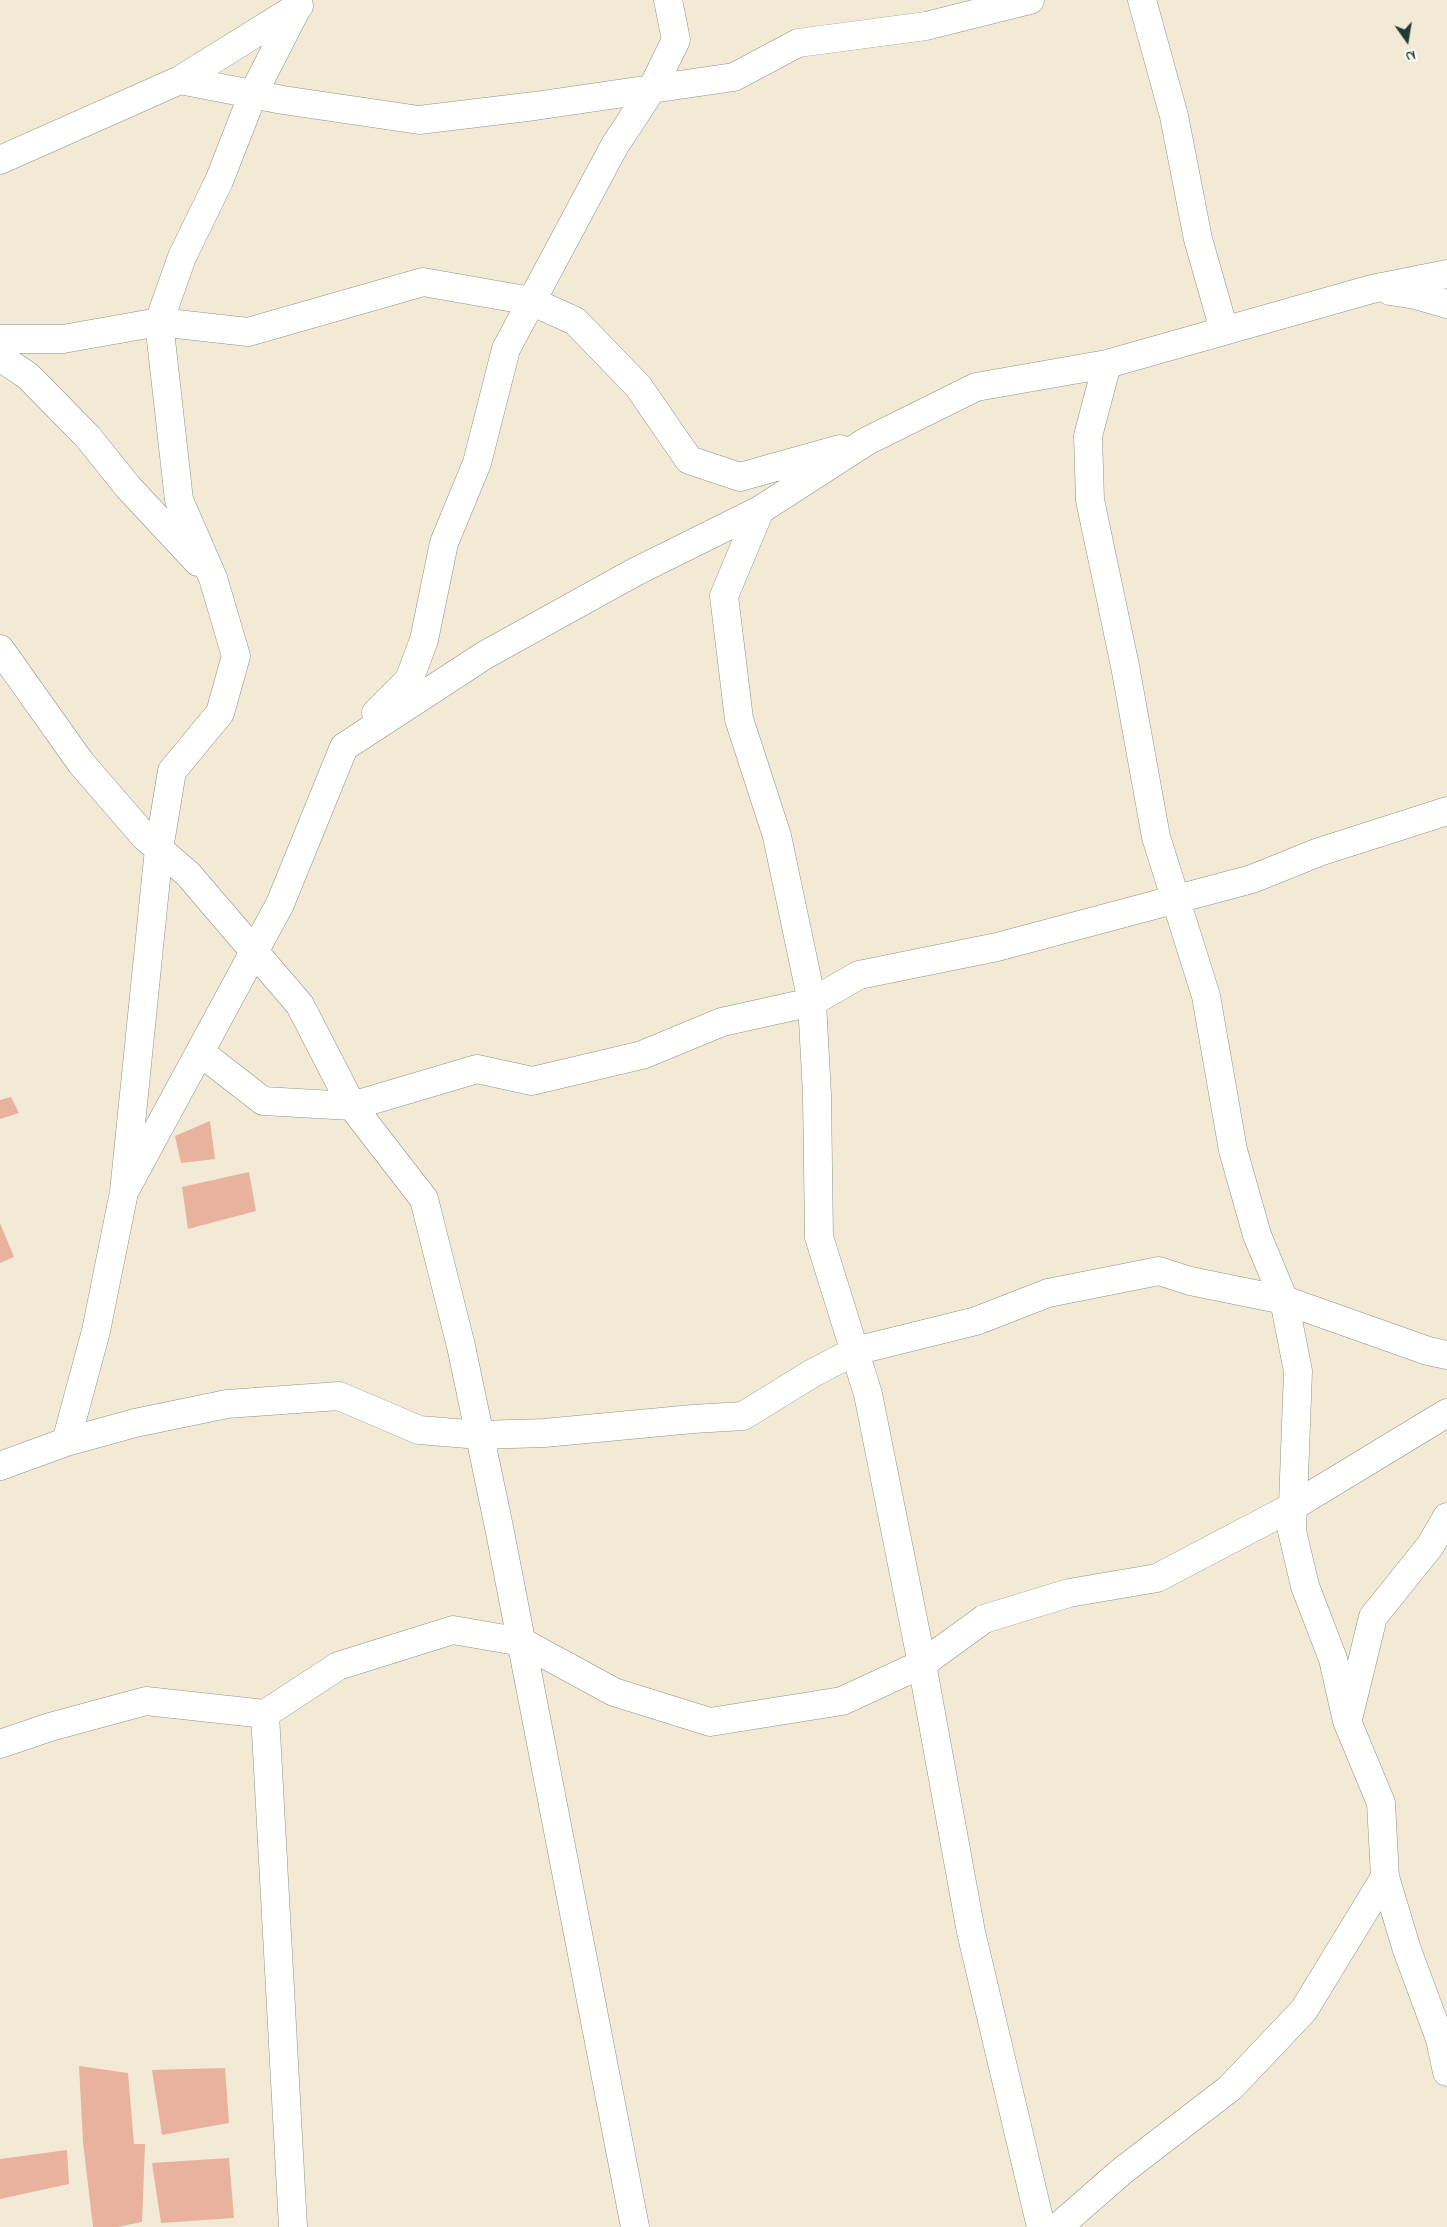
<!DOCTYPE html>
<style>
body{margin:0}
#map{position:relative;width:1447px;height:2227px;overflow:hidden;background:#f3ead5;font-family:"Indie Flower",sans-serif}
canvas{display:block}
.north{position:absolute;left:1382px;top:15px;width:50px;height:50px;-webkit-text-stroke:4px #fff;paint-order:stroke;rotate:167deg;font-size:14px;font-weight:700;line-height:20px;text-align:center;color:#1f3d34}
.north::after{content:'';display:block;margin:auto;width:18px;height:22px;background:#1f3d34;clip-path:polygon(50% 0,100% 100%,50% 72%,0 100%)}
</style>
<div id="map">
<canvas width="1447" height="2227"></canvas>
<div class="north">N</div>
</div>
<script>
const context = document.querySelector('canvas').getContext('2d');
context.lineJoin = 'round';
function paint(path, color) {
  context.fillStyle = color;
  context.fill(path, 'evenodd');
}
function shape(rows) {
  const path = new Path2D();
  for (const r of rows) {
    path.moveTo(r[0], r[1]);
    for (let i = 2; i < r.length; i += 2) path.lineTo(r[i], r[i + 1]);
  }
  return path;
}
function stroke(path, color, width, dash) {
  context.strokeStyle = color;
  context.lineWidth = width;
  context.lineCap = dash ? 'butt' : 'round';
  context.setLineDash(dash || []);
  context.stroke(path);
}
const building = shape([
 [11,1097,19,1113,0,1119,0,1100],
 [210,1121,215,1159,181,1163,175,1136],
 [249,1172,256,1211,188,1229,182,1187],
 [0,1223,14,1257,0,1263],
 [79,2066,128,2073,134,2144,145,2144,142,2222,117,2227,93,2227,83,2142],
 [225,2068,229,2123,162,2135,152,2070],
 [67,2150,69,2184,0,2199,0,2159],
 [229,2158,234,2218,161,2223,152,2163]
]);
const minor = shape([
 [1142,0,1174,116,1198,239,1224,330],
 [180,80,283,100,419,120,535,106,734,77,798,43,926,26,1030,0],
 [0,160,180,80,299,6],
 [1390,291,1416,295,1447,304],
 [0,339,63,339,159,322,248,332,423,282,531,301,575,321,638,386,689,460,740,477,840,449],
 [0,357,28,376,87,436,128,487,198,562],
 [1107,364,1088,436,1090,500,1125,666,1156,837,1206,996,1233,1150,1257,1235,1284,1300,1298,1371,1292,1531,1305,1586,1333,1659,1347,1721,1381,1803,1385,1877,1407,1950,1440,2039,1447,2072],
 [0,649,81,763,145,837,188,874,300,1005,352,1106,424,1199,461,1346,500,1532,635,2227],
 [376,713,409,680,424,640,444,543,477,463,506,349,615,145,652,89,676,40,668,0],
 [200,1052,263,1101,352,1106,477,1069,532,1081,642,1055,722,1022,812,1002,859,975,997,947,1252,879,1319,852,1447,811],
 [124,1192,159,849,172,771,220,713,236,656,213,578,179,500,159,322,182,257,219,181,253,94,298,6],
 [66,1442,96,1331,124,1192,280,904,344,747,485,655,635,572,760,510],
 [0,1466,66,1442,135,1423,227,1404,339,1396,419,1430,480,1435,544,1433,693,1419,743,1416,811,1374,855,1351,976,1321,1048,1293,1159,1271,1190,1281,1284,1300,1428,1351,1447,1355],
 [265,1714,293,2227],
 [1349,1715,1373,1617,1430,1546,1447,1517],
 [0,1744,50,1727,146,1701,265,1714,338,1666,453,1630,522,1642,614,1692,710,1722,842,1701,922,1664,984,1619,1069,1593,1157,1578,1292,1507,1447,1413],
 [1041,2227,971,1932,922,1664,868,1394,819,1237,817,1095,812,1002,777,836,739,719,724,596,760,510,867,441,976,387,1107,364,1372,289,1447,274],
 [1058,2227,1122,2171,1230,2088,1304,2010,1385,1877]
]);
paint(building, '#e8b29e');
stroke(minor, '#899484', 29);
stroke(minor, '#fff', 28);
</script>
